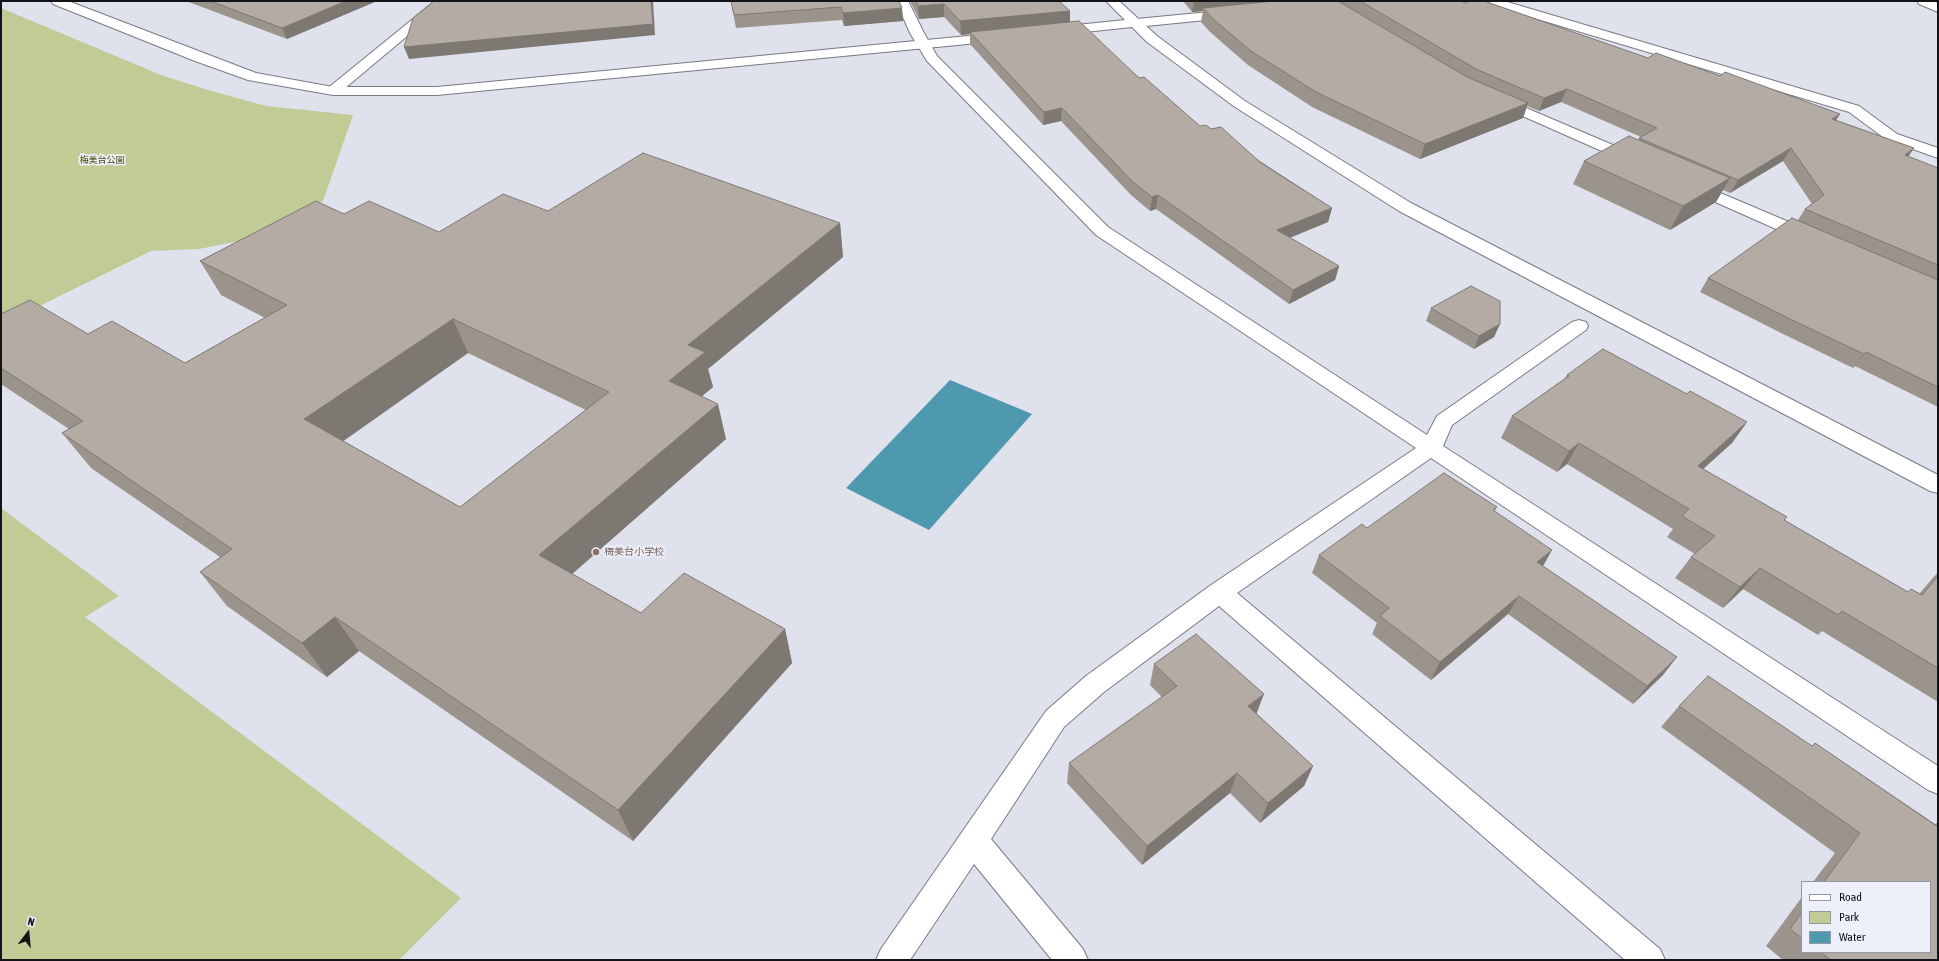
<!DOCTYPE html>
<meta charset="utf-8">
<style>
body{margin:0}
#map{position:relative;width:1939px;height:961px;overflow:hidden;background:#dfe2ed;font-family:"Asap Condensed",sans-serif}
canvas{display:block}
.frame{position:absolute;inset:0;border:2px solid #131417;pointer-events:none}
.legend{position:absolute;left:1801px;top:881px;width:130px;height:72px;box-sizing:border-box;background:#edeffa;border:1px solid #96979f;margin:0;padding:5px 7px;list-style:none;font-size:12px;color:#131417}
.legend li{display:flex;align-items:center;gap:8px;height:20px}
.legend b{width:20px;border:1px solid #96979f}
.north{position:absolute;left:8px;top:913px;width:40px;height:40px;-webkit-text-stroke:3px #edeffa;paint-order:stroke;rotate:16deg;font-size:11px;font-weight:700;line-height:16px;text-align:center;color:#131417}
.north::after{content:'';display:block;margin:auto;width:14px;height:18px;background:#131417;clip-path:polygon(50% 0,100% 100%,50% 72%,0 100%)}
</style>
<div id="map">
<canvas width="1939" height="961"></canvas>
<div class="frame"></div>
<ul class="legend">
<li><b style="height:5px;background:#fff"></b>Road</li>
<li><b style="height:11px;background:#c1cb95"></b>Park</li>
<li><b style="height:11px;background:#4f99ae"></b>Water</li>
</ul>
<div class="north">N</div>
</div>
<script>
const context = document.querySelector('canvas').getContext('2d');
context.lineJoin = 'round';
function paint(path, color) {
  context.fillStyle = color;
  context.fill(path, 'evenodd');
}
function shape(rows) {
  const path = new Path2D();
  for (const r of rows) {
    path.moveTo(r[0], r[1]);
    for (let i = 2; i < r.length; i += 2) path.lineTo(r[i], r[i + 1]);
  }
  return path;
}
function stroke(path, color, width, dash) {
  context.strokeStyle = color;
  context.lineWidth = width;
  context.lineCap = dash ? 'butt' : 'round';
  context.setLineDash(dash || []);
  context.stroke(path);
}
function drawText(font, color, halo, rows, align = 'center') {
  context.font = font + ' "Asap Condensed","Noto Sans JP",sans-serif';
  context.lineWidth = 3.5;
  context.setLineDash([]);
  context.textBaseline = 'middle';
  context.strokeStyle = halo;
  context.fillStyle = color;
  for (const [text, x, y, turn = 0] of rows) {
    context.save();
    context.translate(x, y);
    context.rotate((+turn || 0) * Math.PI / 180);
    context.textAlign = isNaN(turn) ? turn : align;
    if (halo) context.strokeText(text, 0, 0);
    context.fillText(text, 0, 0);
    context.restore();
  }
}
const green = shape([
 [1,8,161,75,208,90,266,106,353,115,323,201,254,238,199,249,151,251,1,325],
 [1,508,119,596,85,617,461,898,399,960,1,960]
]);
const water = shape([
 [950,380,1032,414,929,530,846,488]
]);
const minor = shape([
 [435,1,449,1,338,94,328,94,326,91,328,88,435,1],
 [896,1,908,1,924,33,937,56,1108,227,1427,435,1437,416,1572,322,1579,320,1586,322,1588,326,1586,330,1452,425,1443,446,1938,766,1938,794,1928,790,1431,458,1237,593,1660,949,1665,960,1625,960,1219,606,1104,692,1064,727,991,839,1083,949,1088,960,1052,960,974,864,910,960,876,960,881,949,1046,711,1086,676,1211,585,1416,448,1096,235,927,61,910,33,896,1],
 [1485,1,1504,1,1859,106,1897,134,1938,148,1938,158,1887,140,1849,112,1487,4,1485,1],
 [1917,1,1933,1,1938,3,1938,12,1919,4,1917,1],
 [1231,10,1237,14,1236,17,1136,27,1129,23,1136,19,1231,10],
 [1498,96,1641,157,1643,160,1641,163,1635,165,1629,163,1493,103,1491,100,1493,97,1498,96],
 [1692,181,1815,233,1818,237,1815,241,1809,242,1803,241,1686,189,1684,186,1686,183,1692,181]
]);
const tertiary = shape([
 [51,1,68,1,256,73,333,87,437,87,999,33,1004,34,1006,37,1004,40,999,41,437,95,333,95,248,80,195,61,53,4,51,1],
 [1106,1,1119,1,1157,36,1245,101,1411,203,1938,475,1938,493,1930,491,1399,211,1235,107,1147,42,1132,27,1057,35,1052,34,1050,31,1052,28,1057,27,1125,20,1106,1]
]);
const wall = shape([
 [186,1,377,1,287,39],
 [731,1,899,1,902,8,903,21,844,26,842,20,736,28],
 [910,1,1059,1,1070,22,1200,126,1211,129,1332,208,1328,222,1290,238,1339,266,1335,280,1289,304,1156,209,1150,211,1131,195,1061,121,1043,125,970,44,970,34,961,35,944,17,919,19],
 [1183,1,1461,1,1465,3,1648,58,1720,76,1840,114,1836,120,1914,148,1908,157,1938,168,1938,407,1855,366,1853,368,1783,334,1700,292,1708,278,1798,220,1805,209,1812,204,1783,161,1730,193,1723,190,1716,202,1670,230,1573,184,1584,161,1638,140,1639,138,1641,137,1561,102,1539,111,1527,106,1523,118,1420,159,1312,107,1248,65,1210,32,1201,22,1203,11,1192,12],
 [548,211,840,223,843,257,708,369,713,387,702,396,726,439,572,574,641,613,785,629,792,663,633,841,359,651,327,677,227,606,200,572,220,557,91,468,62,433,69,429,1,384,1,314,185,363,265,318,221,295,200,261,344,214,439,232],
 [468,353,586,410,460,507,343,441],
 [1431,308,1500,324,1494,337,1474,349,1426,321],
 [1567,375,1687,394,1747,422,1732,443,1703,469,1784,520,1908,592,1919,594,1938,572,1938,702,1822,631,1818,635,1743,589,1723,608,1675,578,1691,557,1695,554,1667,537,1673,529,1567,464,1557,472,1501,438,1512,416,1564,379],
 [1497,507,1494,512,1543,566,1663,675,1633,704,1508,614,1431,680,1372,634,1377,623,1312,573,1319,555,1367,528],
 [1154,664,1257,714,1313,766,1304,786,1260,823,1230,793,1142,865,1067,783,1069,763,1162,697,1150,685],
 [1679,706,1812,746,1815,743,1935,824,1938,822,1938,960,1783,960,1766,946,1802,897,1802,952,1930,952,1930,882,1813,882,1835,853,1661,727]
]);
const shadedWall = shape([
 [346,1,377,1,287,39,282,28],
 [651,1,653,1,655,35,409,59,404,47],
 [1194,1,1296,1,1203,8,1203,11,1192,12],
 [944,4,944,17,919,19,918,6],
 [902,8,903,21,844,26,843,13],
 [1070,11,1070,24,970,32,970,34,961,35,960,21],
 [1567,89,1561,102,1539,111,1544,98],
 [1528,103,1523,118,1420,159,1425,144],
 [1062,108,1061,121,1043,125,1044,112],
 [1840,114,1832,127,1832,119],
 [1791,148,1783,161,1730,193,1738,180],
 [1914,148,1905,161,1905,155],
 [1730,178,1716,202,1670,230,1683,206],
 [1158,195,1156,209,1150,211,1152,197],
 [1332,208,1328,222,1274,244,1277,230],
 [840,223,843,257,708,369,713,387,678,416,669,381,688,345],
 [1339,266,1335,280,1289,304,1293,290],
 [453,319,468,353,325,454,304,419],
 [1500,324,1494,337,1474,349,1479,336],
 [1866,352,1855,366,1853,368,1864,354],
 [718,404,726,439,555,589,539,555],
 [1747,422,1732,443,1683,487,1698,466],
 [1579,443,1567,464,1557,472,1569,451],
 [1552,550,1542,568,1537,562],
 [1760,568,1743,589,1723,608,1740,587],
 [1519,596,1508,614,1431,680,1440,662],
 [335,617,359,651,327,677,302,643],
 [785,629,792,663,633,841,618,810],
 [1677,657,1663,675,1633,704,1647,686],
 [1264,694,1256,715,1248,706],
 [1313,766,1304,786,1260,823,1268,803],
 [1237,773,1230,793,1142,865,1147,846]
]);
const building = shape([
 [210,1,346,1,282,28,210,1],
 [434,1,651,1,653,24,404,47,413,18,434,1],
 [731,1,899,1,902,8,843,13,841,7,734,15,731,1],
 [916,1,1059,1,1070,11,960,21,944,4,918,6,916,1],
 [1274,1,1338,1,1467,77,1528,103,1425,144,1316,92,1251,51,1213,19,1203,8,1274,1],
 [1360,1,1461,1,1465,3,1469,1,1484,1,1648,58,1656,53,1720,76,1725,72,1840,114,1832,119,1914,148,1905,155,1938,168,1938,265,1805,209,1824,195,1791,148,1738,180,1639,138,1657,128,1567,89,1544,98,1478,70,1360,1],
 [1079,21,1139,78,1144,77,1200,126,1206,125,1211,129,1221,127,1261,163,1332,208,1277,230,1339,266,1293,290,1158,195,1152,197,1133,182,1062,108,1044,112,970,32,1079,21],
 [1629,136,1730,178,1683,206,1584,161,1629,136],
 [643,153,660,159,840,223,688,345,705,352,669,381,718,404,539,555,641,613,684,573,785,629,618,810,335,617,302,643,200,572,232,549,62,433,83,421,1,368,1,314,30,300,88,334,112,321,185,363,287,305,200,261,316,201,344,214,369,201,439,232,503,194,548,211,643,153],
 [453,319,609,392,460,507,304,419,453,319],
 [1792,218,1938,280,1938,387,1866,352,1864,354,1792,320,1708,278,1792,218],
 [1471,286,1500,301,1500,324,1479,336,1431,308,1471,286],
 [1603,349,1687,394,1690,391,1747,422,1698,466,1787,517,1784,520,1908,592,1911,589,1922,595,1938,576,1938,668,1842,611,1838,615,1760,568,1740,587,1691,557,1715,536,1682,516,1689,509,1579,443,1569,451,1512,416,1569,376,1567,375,1603,349],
 [1444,473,1497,507,1493,510,1552,550,1537,562,1677,657,1647,686,1519,596,1440,662,1380,616,1389,608,1319,555,1362,524,1367,528,1444,473],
 [1196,634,1264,694,1248,706,1313,766,1268,803,1237,773,1147,846,1069,763,1177,686,1154,664,1196,634],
 [1708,676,1812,746,1815,743,1938,827,1938,960,1831,960,1820,952,1930,952,1930,882,1824,882,1860,833,1679,706,1708,676],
 [1802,912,1802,938,1790,929,1802,912]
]);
const markers = [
 [596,552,4,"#8d6e63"]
];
const farParknames = [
 ["梅美台公園",102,160]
];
const educationNames = [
 ["梅美台小学校",604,552]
];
paint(green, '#c1cb95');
paint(water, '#4f99ae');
stroke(minor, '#787a84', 2);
stroke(tertiary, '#787a84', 2);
paint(minor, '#fff');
paint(tertiary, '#fff');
paint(wall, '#9b948d');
paint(shadedWall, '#7e7873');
paint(building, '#b4aca4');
stroke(building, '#7e7873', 1);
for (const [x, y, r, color] of markers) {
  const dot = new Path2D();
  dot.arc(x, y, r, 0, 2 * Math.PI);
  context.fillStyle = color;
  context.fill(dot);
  stroke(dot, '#edeffa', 1.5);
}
drawText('9px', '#414900', '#edeffa', farParknames);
drawText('10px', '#785e54', '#edeffa', educationNames, 'left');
</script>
